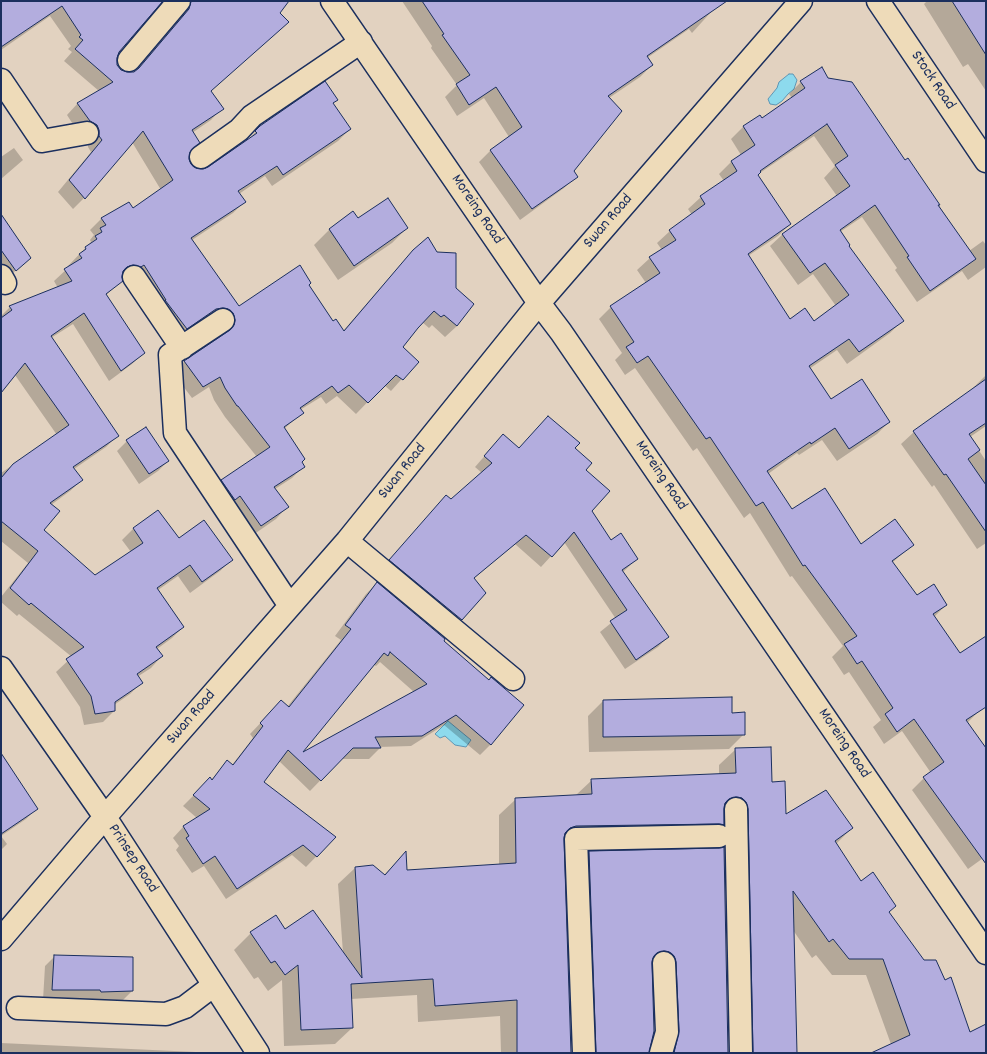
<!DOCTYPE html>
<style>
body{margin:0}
#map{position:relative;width:987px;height:1054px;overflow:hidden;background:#e2d2c0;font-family:Dekko,sans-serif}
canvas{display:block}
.frame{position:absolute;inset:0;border:2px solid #1b2f5e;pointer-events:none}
</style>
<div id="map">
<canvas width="987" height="1054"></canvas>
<div class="frame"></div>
</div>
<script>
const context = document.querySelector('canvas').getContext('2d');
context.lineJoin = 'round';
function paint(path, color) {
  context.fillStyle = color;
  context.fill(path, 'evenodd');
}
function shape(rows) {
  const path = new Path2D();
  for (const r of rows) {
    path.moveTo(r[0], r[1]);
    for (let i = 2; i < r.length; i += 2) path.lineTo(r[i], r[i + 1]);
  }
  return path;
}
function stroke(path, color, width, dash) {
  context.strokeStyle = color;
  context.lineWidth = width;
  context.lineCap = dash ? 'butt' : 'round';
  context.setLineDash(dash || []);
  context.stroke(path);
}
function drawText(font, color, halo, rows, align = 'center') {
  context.font = font + ' Dekko,sans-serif';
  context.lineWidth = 4;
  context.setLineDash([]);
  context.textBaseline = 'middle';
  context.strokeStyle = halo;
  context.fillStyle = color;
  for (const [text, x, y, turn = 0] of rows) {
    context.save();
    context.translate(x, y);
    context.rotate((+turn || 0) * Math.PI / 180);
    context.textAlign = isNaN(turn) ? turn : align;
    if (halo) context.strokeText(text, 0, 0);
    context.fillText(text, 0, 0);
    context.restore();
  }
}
const water = shape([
 [789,74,793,74,797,80,794,89,788,94,782,101,776,105,770,104,768,99,777,88,779,82,789,74],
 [448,721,471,740,466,747,455,745,445,736,440,738,435,734,448,721]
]);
const shadow = shape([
 [1,1,162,1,119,51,116,57,116,64,121,71,127,73,135,72,177,22,180,16,172,1,275,1,279,13,288,22,211,91,222,108,211,120,192,133,188,159,190,165,195,169,202,170,209,168,245,143,261,126,336,100,332,104,350,129,338,141,272,186,265,176,239,194,244,202,233,213,192,240,239,307,308,285,333,323,343,331,402,263,413,251,473,304,457,326,445,337,432,325,429,328,422,322,401,347,417,362,391,391,384,385,356,414,337,396,326,404,321,397,300,410,302,413,284,429,303,467,292,478,275,489,287,507,276,519,250,537,211,492,222,481,257,457,225,417,214,400,209,387,192,398,173,373,184,362,224,336,225,331,175,340,129,278,121,276,121,281,106,295,144,352,132,364,109,381,73,324,51,338,117,436,106,447,74,469,82,480,70,491,51,505,43,530,95,576,131,552,122,540,133,529,178,539,231,560,220,571,190,593,178,576,158,590,183,627,172,638,157,649,162,656,151,668,137,677,141,683,130,694,114,705,114,711,103,722,84,725,80,707,56,672,72,657,19,614,17,616,1,602,1,597,28,563,1,541,1,473,57,435,15,375,1,392,1,316,10,307,58,288,54,281,69,267,68,266,91,242,90,240,94,235,90,230,101,219,128,203,133,210,161,190,132,142,84,198,73,209,58,192,91,152,88,147,88,142,78,132,67,115,78,103,99,91,64,61,72,52,68,49,71,46,50,16,1,50],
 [402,1,721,1,692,33,689,29,647,58,652,65,640,77,609,98,572,171,576,176,564,188,520,220,479,162,491,150,509,137,484,98,457,116,445,97,457,85,431,48,432,46],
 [927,1,986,1,986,91,968,64,963,67,924,4],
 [828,78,905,161,908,159,969,251,983,241,986,245,986,267,968,280,962,271,917,302,895,270,897,268,862,217,840,232,848,246,902,321,890,333,847,364,837,350,809,369,831,401,889,422,877,434,837,461,822,440,799,455,797,453,768,474,791,510,860,546,912,545,892,563,917,597,946,605,934,617,959,654,986,637,986,694,981,709,967,723,986,750,986,856,968,869,912,790,924,778,931,773,902,731,884,744,873,727,881,720,849,672,844,675,832,657,843,646,792,576,790,577,750,513,744,518,697,448,693,451,635,368,625,375,615,360,622,353,599,319,611,307,646,283,637,270,650,258,662,250,657,243,670,231,692,215,688,209,701,197,724,181,719,174,731,162,741,155,731,139,743,127,759,116,761,119,792,98,789,94,801,82],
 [814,136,835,166,824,178,837,196,783,234,770,246,798,285,813,274,836,306,813,322,790,320,748,256,778,236,790,224,757,175],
 [14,148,23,160,1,179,1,157],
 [352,212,357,220,407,228,392,243,338,280,314,245,329,230],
 [1,216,30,258,5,280,1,274],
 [986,375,986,426,970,437,986,461,986,543,977,549,934,485,932,487,901,444,914,432,974,389,973,388],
 [548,417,573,448,584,470,591,511,611,541,637,559,623,572,668,637,658,647,625,669,600,632,616,619,564,542,541,567,515,544,473,579,485,593,451,629,380,571,446,497,451,501,482,473,475,467,503,435,519,449],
 [127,441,168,461,158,471,139,484,117,451],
 [377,583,442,641,491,744,480,755,444,725,411,746,379,747,380,748,369,759,341,759,310,791,279,761,263,782,335,837,306,867,292,855,226,899,204,866,192,873,176,850,179,846,173,838,183,827,197,818,183,806,210,779,211,780,227,762,232,765,253,738,250,734,271,712,287,707,341,640,335,636,366,594],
 [380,662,414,692,300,755,373,664,376,666],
 [603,701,731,714,744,734,729,749,589,752,588,716],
 [736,749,771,783,785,816,852,828,836,844,861,882,895,906,888,913,969,1033,986,1031,986,1053,886,1053,892,1047,866,975,832,975,816,955,812,958,793,930,796,1053,737,1053,726,815,723,814,723,824,706,841,702,840,563,843,570,1053,501,1053,500,1016,418,1022,417,995,351,999,352,1028,335,1044,284,1046,282,980,268,991,258,977,254,979,234,950,251,933,276,917,285,930,343,953,338,884,355,868,384,875,405,853,406,872,499,865,499,815,516,799,576,795,592,780,719,775,719,765],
 [1,761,36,809,26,819,1,836,7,844,1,850],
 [719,850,727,1053,663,1053,653,968,651,968,648,1053,580,1053,573,869,589,852],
 [55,956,132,991,122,1001,43,1000,45,966],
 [1,1043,196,1052,1,1053]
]);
const building = shape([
 [1,1,163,1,119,52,117,58,117,65,121,70,127,72,134,72,139,68,189,9,191,1,289,1,280,13,289,22,211,91,224,109,192,130,200,143,190,152,189,159,191,164,196,168,203,169,208,167,257,133,255,131,260,126,325,81,338,100,333,103,351,129,283,175,277,166,238,191,246,202,191,238,239,306,300,265,311,283,309,285,333,321,336,319,344,331,413,250,428,237,437,252,456,253,456,288,474,304,457,326,444,315,441,317,434,311,418,328,403,347,419,362,403,380,396,375,368,403,349,385,338,393,332,386,300,408,304,413,284,427,305,459,302,462,305,467,274,487,289,507,261,526,240,496,235,500,221,480,270,447,238,406,237,406,225,388,220,377,203,387,184,361,230,330,234,325,235,320,233,313,228,309,223,308,216,309,187,329,165,300,166,300,144,265,141,267,133,265,127,267,123,271,122,277,123,281,106,294,145,353,121,371,84,313,51,336,119,436,73,467,83,480,50,503,60,511,44,530,95,575,143,543,133,528,158,510,179,538,204,520,233,560,202,582,190,565,157,588,184,627,156,647,163,656,137,674,143,683,115,702,115,711,95,714,91,696,66,659,84,647,31,603,29,605,10,588,38,551,1,521,1,478,13,464,69,425,25,363,1,393,1,318,12,310,9,306,72,281,64,269,82,258,79,254,86,249,85,247,97,239,95,236,102,232,100,228,106,225,101,218,129,202,133,208,173,180,143,131,85,199,69,180,102,140,99,136,99,130,97,125,90,121,77,103,113,82,75,49,83,40,79,37,81,35,62,6,1,47,1,1],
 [422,1,727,1,647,56,653,65,608,96,622,111,574,171,578,177,532,209,490,150,522,127,496,87,469,105,456,84,470,75,442,35,444,34,422,1],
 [952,1,986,1,986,55,952,1],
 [822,67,828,78,852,82,905,160,908,158,940,205,938,205,976,259,930,291,907,257,909,256,875,205,840,230,850,245,849,246,904,321,859,352,849,339,809,366,831,399,862,379,890,422,849,449,835,428,811,444,810,442,767,471,792,509,825,488,861,544,895,519,914,545,892,561,917,595,934,584,947,605,933,614,960,653,986,636,986,707,966,720,986,748,986,864,923,777,944,762,914,719,897,732,885,714,893,708,862,661,857,664,844,644,857,636,805,565,803,566,763,502,756,506,710,437,706,439,648,356,637,363,626,347,634,342,610,306,660,273,649,257,676,240,669,230,705,204,700,196,737,171,731,161,755,145,743,126,760,115,762,118,805,88,800,81,822,67],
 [827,124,848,156,835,165,850,186,782,234,810,273,825,263,849,295,814,321,805,308,790,319,748,254,791,224,758,175,761,172,760,171,827,124],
 [388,198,408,228,354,266,329,229,353,211,358,218,388,198],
 [1,214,31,258,16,271,1,250,1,214],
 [986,379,986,423,969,434,980,450,968,459,986,485,986,532,946,474,944,475,913,431,986,379],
 [548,416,580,443,575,448,592,463,586,470,610,491,592,511,611,540,621,533,638,559,622,570,669,637,636,660,610,621,627,610,574,532,552,557,526,535,474,578,486,593,462,620,389,560,446,495,451,499,492,463,484,456,503,434,519,448,548,416],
 [146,427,169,461,149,474,126,440,146,427],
 [377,582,445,639,444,641,489,680,491,677,524,705,491,745,456,715,422,736,375,737,381,748,353,748,321,781,288,750,264,782,336,837,317,857,303,845,237,889,215,856,203,864,186,838,189,836,183,826,210,809,193,795,210,777,212,780,227,760,233,765,263,726,260,723,281,700,289,707,351,629,345,625,377,582],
 [390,652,427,684,303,752,384,653,388,656,390,652],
 [732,697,732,713,745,712,745,735,603,737,603,700,732,697],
 [771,747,772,782,785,781,786,814,826,790,853,828,835,841,861,881,873,872,896,906,889,912,924,960,936,960,945,980,951,977,970,1032,986,1024,986,1053,871,1053,910,1035,883,959,849,959,833,939,829,942,793,891,797,1053,753,1053,748,809,746,802,742,798,736,797,729,799,725,803,724,809,724,825,719,824,576,826,570,828,565,833,564,839,571,1053,517,1053,517,1000,435,1006,433,979,351,984,353,1028,301,1030,298,965,285,975,275,961,271,963,250,932,276,915,285,929,313,910,362,978,355,867,373,865,385,875,406,851,407,870,516,863,515,798,592,794,591,779,736,773,735,748,771,747],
 [1,753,38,809,1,834,1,753],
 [724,847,728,1053,674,1053,679,1031,676,962,674,956,669,952,664,951,657,953,653,958,652,963,654,1031,649,1053,596,1053,589,851,719,848,724,847],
 [54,955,133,957,133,991,101,992,100,990,52,990,54,955]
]);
const minor = shape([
 [332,1,539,303,561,332,986,953],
 [878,1,986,161],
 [129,60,179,1],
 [1,80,42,141,87,133],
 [201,157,239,130,252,116,361,42],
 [1,276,5,283],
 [134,277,182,348],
 [223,320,170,355,175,433,290,606],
 [347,541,513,679],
 [1,668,105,817,258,1053],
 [736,809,741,1053],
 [1,939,105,817,347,541,539,303,801,1],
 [18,1008,166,1014,185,1007,214,985],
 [584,1053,576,839,719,836],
 [661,1053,667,1032,664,963]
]);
const streetNames = [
 ["Stock Road",932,81,56],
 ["Moreing Road",476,210,56],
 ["Swan Road",609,222,-49],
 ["Swan Road",403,472,-51],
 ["Moreing Road",660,476,56],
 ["Swan Road",192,718,-49],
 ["Moreing Road",843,744,56],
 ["Prinsep Road",132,859,57]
];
paint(water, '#8ddaed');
stroke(water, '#5f96b4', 1);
paint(shadow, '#0003');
paint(building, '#b3adde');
stroke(building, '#1b2f5e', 1);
stroke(minor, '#1b2f5e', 25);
stroke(minor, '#eedbb9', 22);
drawText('16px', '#1b2f5e', '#eedbb9', streetNames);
</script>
